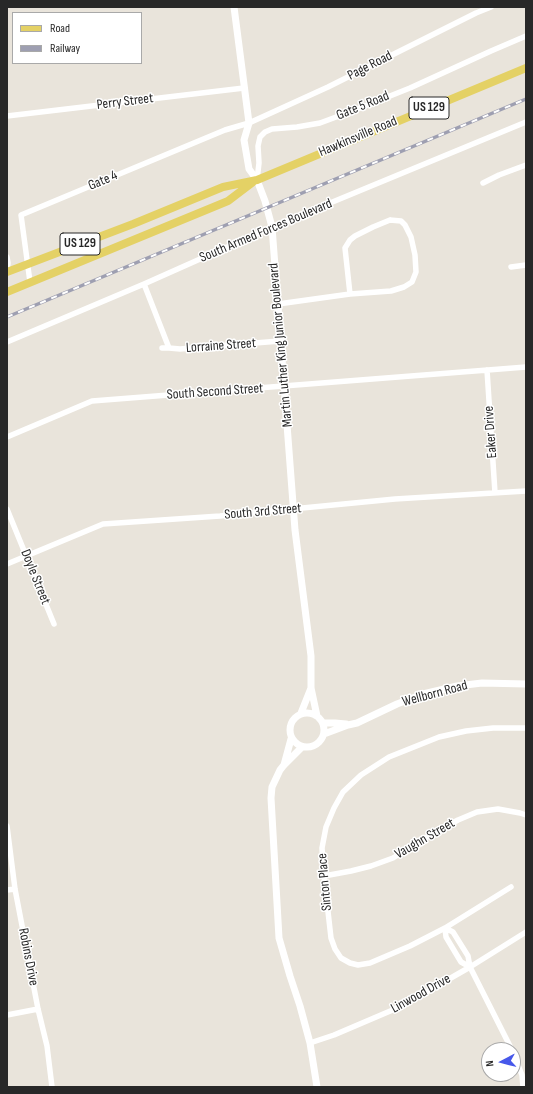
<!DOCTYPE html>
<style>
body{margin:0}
#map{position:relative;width:533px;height:1094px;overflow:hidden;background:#e9e4db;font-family:"Sofia Sans Condensed",sans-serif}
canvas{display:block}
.frame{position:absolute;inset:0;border:8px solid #282828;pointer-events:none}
.legend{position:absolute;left:12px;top:12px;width:130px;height:52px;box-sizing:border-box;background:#fff;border:1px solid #a9a9a9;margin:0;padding:5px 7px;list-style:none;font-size:12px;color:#282828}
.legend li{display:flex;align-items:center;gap:8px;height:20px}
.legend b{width:20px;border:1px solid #a9a9a9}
.north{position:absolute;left:481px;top:1042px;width:40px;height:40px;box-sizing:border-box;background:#fff;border:1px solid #a9a9a9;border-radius:50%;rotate:263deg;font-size:11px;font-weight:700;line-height:16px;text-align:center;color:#282828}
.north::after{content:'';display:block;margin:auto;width:14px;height:18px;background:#4758ea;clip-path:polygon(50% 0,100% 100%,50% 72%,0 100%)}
</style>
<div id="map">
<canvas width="533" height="1094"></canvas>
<div class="frame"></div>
<ul class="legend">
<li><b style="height:5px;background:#e4d165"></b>Road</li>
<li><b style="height:5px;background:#9e9fb1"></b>Railway</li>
</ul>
<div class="north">N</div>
</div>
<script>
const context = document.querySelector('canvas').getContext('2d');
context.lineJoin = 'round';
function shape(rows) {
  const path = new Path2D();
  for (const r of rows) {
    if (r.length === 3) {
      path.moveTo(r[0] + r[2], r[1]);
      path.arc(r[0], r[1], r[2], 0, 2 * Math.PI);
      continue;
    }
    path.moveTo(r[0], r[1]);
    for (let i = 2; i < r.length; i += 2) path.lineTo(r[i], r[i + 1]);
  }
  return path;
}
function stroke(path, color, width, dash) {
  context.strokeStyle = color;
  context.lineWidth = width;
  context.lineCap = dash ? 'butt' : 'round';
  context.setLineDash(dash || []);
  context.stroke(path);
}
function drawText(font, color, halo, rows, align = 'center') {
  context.font = font + ' "Sofia Sans Condensed",sans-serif';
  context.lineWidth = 3;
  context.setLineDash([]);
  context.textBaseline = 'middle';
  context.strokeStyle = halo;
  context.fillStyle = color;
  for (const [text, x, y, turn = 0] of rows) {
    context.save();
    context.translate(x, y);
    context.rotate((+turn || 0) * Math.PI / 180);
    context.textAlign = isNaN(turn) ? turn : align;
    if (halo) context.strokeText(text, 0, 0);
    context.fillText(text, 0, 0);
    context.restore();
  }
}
const minor = shape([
 [7,116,244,88],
 [257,180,259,163,258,146,260,137,265,132,272,129,297,127,320,123,355,110,410,88,491,51,526,36],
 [483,183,499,175,526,165],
 [390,220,401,221,405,225,411,237,415,255,416,272,412,282,404,287,391,291,350,294,345,248,350,240,355,236,373,227,390,220],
 [7,257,8,263,7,272],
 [511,267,526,265],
 [30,282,21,215,225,130,249,123,328,87,476,13,491,7],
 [144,284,169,348],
 [278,304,350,294],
 [7,342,144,284,272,227,526,122],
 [162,348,169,348,180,349,280,341],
 [487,370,495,493],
 [7,437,92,401,526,367],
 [7,509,54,624],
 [7,564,103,524,220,516,395,499,526,491],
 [7,826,15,889,38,1009,47,1046,52,1087],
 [324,876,351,871,371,866,393,858,432,834,458,820,477,812,498,809,520,813,526,815],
 [511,887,445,928,410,946,370,963,358,965,350,963,341,958,335,949,331,938,324,876,322,848,326,827,334,808,343,792,361,775,389,757,439,737,466,731,493,728,526,728],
 [7,890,15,889],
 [445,928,453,932,468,956,470,967,512,1050],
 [445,928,446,937,461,962,470,967],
 [7,1015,38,1009],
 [310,1043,334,1035,402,1006,470,967,526,932],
 [513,1053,522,1075,523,1087]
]);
const tertiary = shape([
 [234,7,249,123,244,140,249,169,257,180,265,201,272,227,295,530,311,656,311,688,317,716],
 [307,730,17],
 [301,713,311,688],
 [323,723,335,723,346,724],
 [324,734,348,725,357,723,397,704,423,694,457,686,482,683,526,684],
 [302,747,284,765,280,770,272,787,271,798,279,938,290,976,300,1006,310,1043,317,1087],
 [284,765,291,739]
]);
const primary = shape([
 [7,272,133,224,223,187,257,180,526,68],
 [7,292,228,201,253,182]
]);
const rail = shape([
 [7,317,526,99]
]);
const shields = [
 [429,108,40],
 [80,244,40]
];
const shieldNames = [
 ["US 129",429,108],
 ["US 129",80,244]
];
const streetNames = [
 ["Page Road",370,66,-27],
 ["Perry Street",125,102,-7],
 ["Gate 5 Road",363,106,-22],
 ["Hawkinsville Road",358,137,-23],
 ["Gate 4",103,181,-23],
 ["South Armed Forces Boulevard",266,231,-23],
 ["Martin Luther King Junior Boulevard",281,345,-95],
 ["Lorraine Street",221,346,-4],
 ["South Second Street",215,392,-4],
 ["Eaker Drive",491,432,-94],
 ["South 3rd Street",263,512,-5],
 ["Doyle Street",35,577,68],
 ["Wellborn Road",435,694,-15],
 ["Vaughn Street",425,839,-30],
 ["Sinton Place",325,882,-95],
 ["Robins Drive",28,957,79],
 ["Linwood Drive",421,994,-29]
];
stroke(minor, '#fff', 5.5);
stroke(tertiary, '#fff', 7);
stroke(primary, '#e4d165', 8);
stroke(rail, '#9e9fb1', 3.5);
stroke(rail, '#fff', 2, [6]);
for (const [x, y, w] of shields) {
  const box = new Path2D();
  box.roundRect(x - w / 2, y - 11, w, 22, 3);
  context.fillStyle = '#fff';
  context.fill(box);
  stroke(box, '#282828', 1);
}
drawText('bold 13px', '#282828', null, shieldNames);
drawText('14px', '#282828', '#fff', streetNames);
</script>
